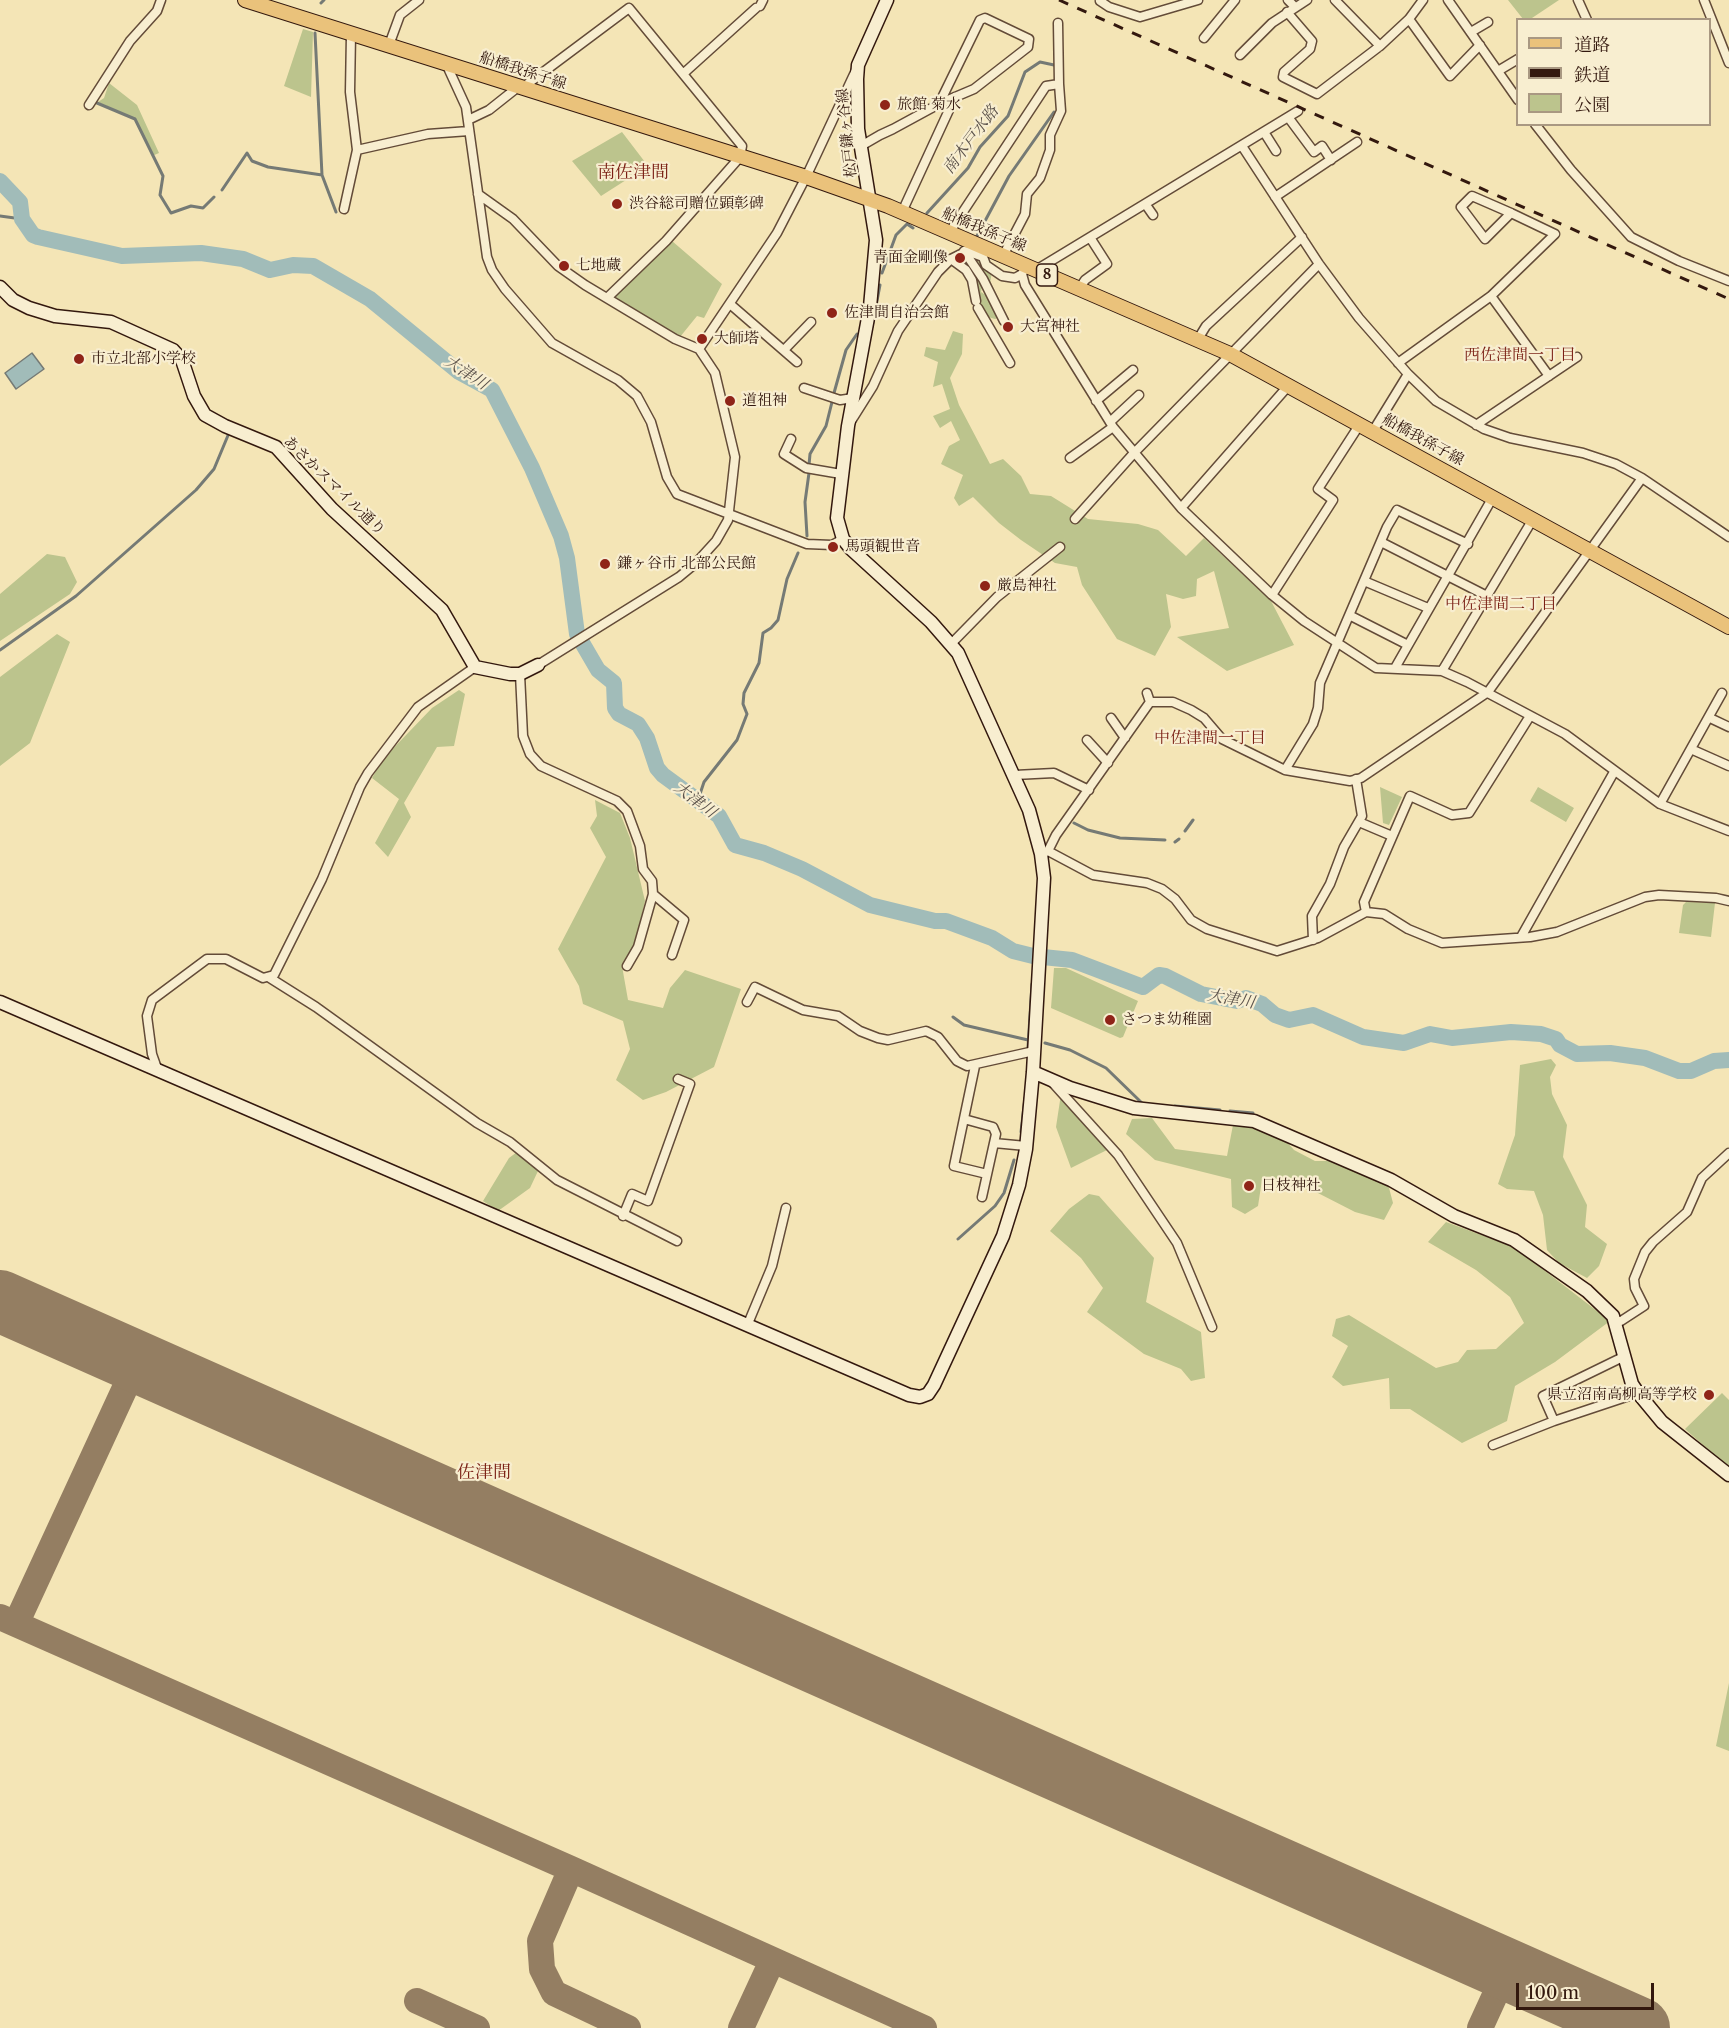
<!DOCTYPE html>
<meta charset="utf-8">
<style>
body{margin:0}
#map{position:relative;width:1729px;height:2028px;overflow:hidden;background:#f4e5b6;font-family:"Libre Caslon Text","Noto Serif JP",serif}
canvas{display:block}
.legend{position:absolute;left:1516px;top:18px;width:195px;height:108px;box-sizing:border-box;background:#f8eed0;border:2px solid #a99882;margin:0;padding:8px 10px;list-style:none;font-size:18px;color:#33180e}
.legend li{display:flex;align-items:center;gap:12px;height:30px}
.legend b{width:30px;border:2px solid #a99882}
.scale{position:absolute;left:1516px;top:1983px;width:138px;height:27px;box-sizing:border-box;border:3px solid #33180e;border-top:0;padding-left:8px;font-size:18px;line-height:21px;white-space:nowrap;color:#33180e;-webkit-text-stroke:4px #f8eed0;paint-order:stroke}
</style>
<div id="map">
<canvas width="1729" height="2028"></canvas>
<ul class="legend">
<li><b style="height:8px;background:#eac27b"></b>道路</li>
<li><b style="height:8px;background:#33180e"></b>鉄道</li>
<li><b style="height:16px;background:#bcc48d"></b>公園</li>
</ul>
<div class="scale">100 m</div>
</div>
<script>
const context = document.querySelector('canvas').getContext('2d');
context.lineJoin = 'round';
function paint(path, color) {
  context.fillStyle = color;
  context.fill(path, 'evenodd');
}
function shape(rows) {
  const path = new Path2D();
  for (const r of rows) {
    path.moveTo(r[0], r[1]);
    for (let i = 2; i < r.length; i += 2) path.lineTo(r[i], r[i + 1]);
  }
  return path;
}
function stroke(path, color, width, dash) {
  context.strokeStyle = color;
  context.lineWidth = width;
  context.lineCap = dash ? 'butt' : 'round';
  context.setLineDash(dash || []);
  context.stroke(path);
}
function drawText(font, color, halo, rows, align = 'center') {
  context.font = font + ' "Libre Caslon Text","Noto Serif JP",serif';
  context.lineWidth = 4.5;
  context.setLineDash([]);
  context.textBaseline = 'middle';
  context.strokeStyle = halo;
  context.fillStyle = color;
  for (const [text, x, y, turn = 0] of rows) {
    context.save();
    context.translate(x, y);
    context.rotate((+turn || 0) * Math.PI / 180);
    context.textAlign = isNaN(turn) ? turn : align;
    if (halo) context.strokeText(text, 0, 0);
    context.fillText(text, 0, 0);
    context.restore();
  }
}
const green = shape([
 [1508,0,1559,0,1529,20,1523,19],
 [303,29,313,32,311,97,284,86],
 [109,83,137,105,159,153,152,156,134,118,98,102,104,98],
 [622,132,648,166,601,196,572,161],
 [672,241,722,284,704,318,697,316,680,337,613,300,613,296],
 [968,254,980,258,984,266,992,271,990,284,994,290,982,287,981,292,1003,306,1005,315,995,319,988,317,981,306,978,290,969,268,961,261],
 [953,331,963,334,962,354,950,378,959,405,990,464,1003,459,1021,476,1030,494,1051,496,1088,519,1138,524,1158,530,1186,556,1204,538,1271,601,1294,645,1227,671,1177,637,1229,628,1214,571,1197,579,1196,596,1183,599,1166,594,1171,627,1155,656,1117,639,1082,585,1077,567,1055,563,1021,540,999,523,973,497,959,506,954,498,963,475,941,464,949,446,960,440,951,421,940,428,933,416,950,409,942,384,933,387,938,362,924,356,926,347,945,350],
 [47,554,65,557,77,582,70,594,0,641,0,594],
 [57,634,70,642,30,743,0,766,0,677],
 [459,690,465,694,454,746,437,747,404,803,411,817,388,857,375,843,399,799,372,778,383,759,432,708],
 [1380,787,1402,797,1389,825,1383,823],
 [1538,787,1574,808,1566,822,1530,801],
 [595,800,620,813,630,838,645,901,635,944,622,966,628,1000,663,1008,670,988,685,970,741,989,714,1067,666,1092,643,1100,616,1080,630,1049,623,1021,583,1004,579,986,558,949,606,857,590,828,597,816],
 [1686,902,1715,903,1711,937,1679,933,1683,905],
 [1054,968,1066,968,1138,1001,1123,1037,1120,1038,1051,1008],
 [1551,1059,1556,1065,1550,1077,1552,1094,1567,1125,1563,1157,1587,1205,1585,1227,1607,1244,1599,1266,1587,1278,1559,1263,1547,1250,1543,1215,1534,1191,1507,1189,1498,1184,1515,1135,1520,1065],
 [1061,1094,1111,1148,1071,1168,1056,1127],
 [1152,1118,1175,1149,1227,1156,1233,1125,1267,1130,1286,1141,1294,1150,1315,1161,1332,1161,1388,1184,1393,1203,1384,1220,1355,1212,1314,1191,1262,1180,1258,1206,1245,1214,1232,1207,1231,1179,1155,1160,1126,1134,1132,1119],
 [517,1152,538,1171,530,1188,498,1211,483,1201,509,1158],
 [1089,1194,1099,1196,1154,1258,1146,1302,1201,1332,1205,1378,1191,1381,1181,1369,1144,1354,1087,1312,1103,1288,1081,1258,1050,1231,1069,1209],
 [1446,1222,1514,1247,1610,1321,1555,1362,1515,1386,1507,1421,1462,1443,1410,1409,1390,1409,1389,1378,1343,1386,1332,1377,1348,1346,1332,1336,1336,1319,1349,1315,1436,1368,1458,1362,1467,1350,1496,1349,1524,1323,1510,1297,1476,1270,1428,1242],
 [1722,1393,1729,1400,1729,1468,1685,1429],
 [1729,1683,1729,1751,1716,1746]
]);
const water = shape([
 [32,353,44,369,16,389,5,373,32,353]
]);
const stream = shape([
 [321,3,324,0],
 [315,33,322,175,336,212],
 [97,103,135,119,163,176,160,195,171,213,191,206,203,208,214,197],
 [222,190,247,153,252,161,268,167,322,175],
 [927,213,968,168,980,147,1008,116,1025,72,1040,62,1054,65],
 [0,216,22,219],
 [977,236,1009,176,1054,112],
 [882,273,896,235,907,224,913,228],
 [872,327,880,285],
 [834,393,846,350,857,334],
 [809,465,810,454,826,426,832,402],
 [807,536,805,502,809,473],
 [0,650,76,596,196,490,214,469,229,433],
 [698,800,704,782,737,740,747,714,743,704,744,693,759,663,763,633,771,628,778,620,787,579,798,553],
 [1074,823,1088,830,1120,838,1165,840],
 [1185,831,1193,820],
 [1175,842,1179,839],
 [953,1017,964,1025,1028,1040],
 [1045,1043,1070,1050,1106,1068,1143,1104],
 [1028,1047,1032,984],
 [1175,1106,1220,1110],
 [1230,1111,1253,1113],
 [1021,1132,1025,1098],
 [958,1239,995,1206,1004,1193,1014,1160]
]);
const river = shape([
 [0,181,20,202,22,219,33,235,38,237,122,256,201,253,243,259,270,270,293,265,313,266,370,299,459,372,492,390,532,468,561,536,567,558,577,634,598,670,614,683,615,708,619,714,638,724,647,738,657,768,663,775,719,816,735,845,764,853,802,869,870,905,935,921,946,921,992,938,1013,951,1033,956,1072,960,1143,987,1159,975,1165,976,1201,994,1237,1001,1246,998,1262,1004,1275,1015,1289,1020,1313,1015,1363,1037,1404,1043,1430,1034,1452,1038,1511,1032,1541,1034,1556,1039,1560,1045,1577,1054,1610,1053,1645,1058,1679,1071,1691,1071,1714,1061,1729,1060]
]);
const taxiway = shape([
 [0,1617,571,1869,924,2028],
 [16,1624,137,1362],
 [571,1869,540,1941,542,1969,554,1993,628,2028],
 [417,2001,477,2028],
 [741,2028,772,1961],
 [1480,2028,1507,1969]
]);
const runway = shape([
 [0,1301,1639,2028]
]);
const street = shape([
 [1102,0,1100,1,1109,7,1140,17,1198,0],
 [1288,0,1295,7],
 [1335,0,1380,46],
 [1448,0,1518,100],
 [1578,0,1587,20],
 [1704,0,1729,63],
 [760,6,763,0],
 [1287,12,1312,41,1310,49,1284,72,1283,77,1317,94,1380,46,1409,19,1423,0],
 [1409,19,1450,76,1480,45],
 [1058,23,1059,84],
 [1471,32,1488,22],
 [1204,38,1235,0],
 [389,45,400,15,419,0],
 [1240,55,1272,23,1307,0],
 [450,65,449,70,466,107,487,257,492,270,505,289,552,343,618,380,637,396,651,422,667,477,677,494,807,544,832,545,843,539],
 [1498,71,1518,59],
 [684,73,756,8],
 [522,88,629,8,742,146,740,157,666,241,607,298],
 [89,105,130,41,157,11,161,0],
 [1288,117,1314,152,1322,146,1331,160],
 [468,120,489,110,518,87],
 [1535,124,1571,170,1631,237,1679,261,1729,281],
 [1264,132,1276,151],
 [861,146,880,135,893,129,939,104,941,103,974,89,1028,47,1029,39,985,18,980,20,939,104],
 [1242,146,1319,264,1359,318,1408,374,1436,401,1484,429,1510,438,1583,453,1616,464,1642,478,1729,537],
 [357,150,428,134,469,131],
 [478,194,513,219,558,266,585,285,675,339,699,349],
 [1275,197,1357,142],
 [1146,205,1153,215],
 [344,209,357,150,350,92,351,34],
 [902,212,955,97],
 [949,233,1046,86,1059,84,1061,111,1050,135,1050,150,1040,178,1027,194,1025,214,1003,256],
 [964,251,983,279,1004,321],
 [951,259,966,270,972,280,976,301],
 [1026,266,1022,274,1025,285,1113,427,1181,508,1272,595,1304,621,1376,668,1442,671,1467,682,1565,734,1660,804,1729,831],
 [1036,270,1298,111],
 [1079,289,1085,280,1107,264,1091,239],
 [1491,296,1549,376],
 [730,304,797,362],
 [978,308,1010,363],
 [1198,339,1206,326,1302,237],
 [784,350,811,322],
 [1398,363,1491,296,1555,234,1511,213,1472,196,1461,207,1485,239,1511,213],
 [804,388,840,400,853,398],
 [1096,401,1133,370],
 [851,421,873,386,898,331,938,272,951,259,967,251,983,257,986,265,1002,276,1015,278,1022,274],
 [1110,422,1139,395],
 [1476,425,1577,357],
 [1373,431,1408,374],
 [791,439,784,454,806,468,841,474],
 [1070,458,1113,427],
 [1181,508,1289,385],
 [1075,519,1134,453,1319,264],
 [1381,542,1487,596],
 [1364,581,1428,608],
 [1272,595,1333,500,1318,489,1360,424],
 [1351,616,1408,645],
 [951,644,997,597,1060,547],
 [538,665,679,577,696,563,716,541,728,520,735,457,715,373,699,349,777,233,806,177,857,68],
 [1395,668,1493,497],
 [1442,671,1533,519],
 [520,674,523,736,530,754,541,766,617,801,627,811,640,846,643,869,652,881,653,894,638,947,627,966],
 [1147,693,1150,702],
 [1111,718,1125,738],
 [1710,718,1729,727],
 [1087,740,1108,763],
 [1693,750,1729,766],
 [1285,770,1313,724,1318,708,1320,683,1387,527,1397,510,1468,544],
 [1015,775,1054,773,1089,790],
 [1660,804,1722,693],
 [1359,822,1392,836],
 [1048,851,1093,875,1147,883,1162,889,1175,899,1191,920,1207,929,1277,951,1318,938,1366,912,1384,914,1408,929,1442,943,1530,937,1557,932,1645,897,1659,895,1716,898,1729,901],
 [1041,854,1048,851,1056,835,1150,702,1173,702,1191,710,1204,718,1222,739,1285,770,1350,781,1361,778,1488,692,1642,478],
 [653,894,684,920,672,955],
 [1366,912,1364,902,1410,796,1452,815,1469,813,1530,716],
 [1521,937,1614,772],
 [1313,940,1312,916,1330,884,1344,847,1362,816,1356,779],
 [270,978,316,1007,477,1123,510,1142,557,1180,677,1241],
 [747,1002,755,987,803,1010,838,1016,860,1031,878,1038,888,1040,926,1031,938,1037,957,1061,967,1066,1034,1051],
 [975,1066,954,1166,987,1174],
 [158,1071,152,1054,147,1016,152,1000,207,959,226,959,263,978,274,975,322,879,360,787,368,773,418,707,475,667],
 [1052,1082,1118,1155,1177,1243,1212,1327],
 [964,1119,993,1127,996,1134,982,1197],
 [994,1143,1026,1146],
 [623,1216,632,1194,648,1201,690,1084,678,1079],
 [1616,1321,1621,1321,1644,1306,1635,1288,1634,1279,1645,1252,1653,1242,1687,1212,1702,1178,1729,1153],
 [747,1326,772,1266,786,1208],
 [1625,1356,1543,1396,1554,1421,1638,1393],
 [1493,1445,1554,1421]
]);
const secondary = shape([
 [0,287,13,300,29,308,55,316,111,322,173,350,182,360,194,396,205,415,225,426,276,447,332,509,442,610,475,667,510,674,520,674,538,665],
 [0,1002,909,1395,920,1397,928,1394,934,1385,1003,1236,1019,1185,1026,1149,1033,1072,1044,878,1041,854,1029,810,958,653,931,622,851,549,843,539,837,518,848,426,870,307,876,240,858,129,857,79,858,65,887,0],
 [1033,1072,1070,1088,1134,1108,1254,1121,1391,1180,1454,1216,1514,1240,1587,1291,1613,1316,1632,1384,1638,1393,1662,1422,1729,1475]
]);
const primary = shape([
 [245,0,806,177,888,206,1230,354,1729,627]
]);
const rail = shape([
 [1059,0,1729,299]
]);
const markers = [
 [885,105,6,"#8f2418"],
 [617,204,6,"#8f2418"],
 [960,258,6,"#8f2418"],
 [564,266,6,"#8f2418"],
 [832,313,6,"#8f2418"],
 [1008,327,6,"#8f2418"],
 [702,339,6,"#8f2418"],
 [79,359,6,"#8f2418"],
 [730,401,6,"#8f2418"],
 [833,547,6,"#8f2418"],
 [605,564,6,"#8f2418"],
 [985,586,6,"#8f2418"],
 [1110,1020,6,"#8f2418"],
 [1249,1186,6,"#8f2418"],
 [1709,1395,6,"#8f2418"]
];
const shields = [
 [1047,275,21]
];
const shieldNames = [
 ["8",1047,275]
];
const streetNames = [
 ["船橋我孫子線",523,71,18],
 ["松戸鎌ヶ谷線",847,133,-96],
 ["船橋我孫子線",984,230,23],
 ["船橋我孫子線",1423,440,29],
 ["あさかスマイル通り",334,486,44]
];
const poiNames = [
 ["旅館 菊水",897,105],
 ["渋谷総司贈位顕彰碑",629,204],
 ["青面金剛像",948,258,"right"],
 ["七地蔵",576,266],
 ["佐津間自治会館",844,313],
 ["大宮神社",1020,327],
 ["大師塔",714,339],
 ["市立北部小学校",91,359],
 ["道祖神",742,401],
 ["馬頭観世音",845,547],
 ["鎌ヶ谷市 北部公民館",617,564],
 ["厳島神社",997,586],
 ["さつま幼稚園",1122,1020],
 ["日枝神社",1261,1186],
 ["県立沼南高柳高等学校",1697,1395,"right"]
];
const waterNames = [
 ["南木戸水路",971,140,-53],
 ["大津川",466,373,33],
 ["大津川",695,800,37],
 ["大津川",1231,999,10]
];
const neighbourhoodNames = [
 ["西佐津間一丁目",1520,355],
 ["中佐津間二丁目",1501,604],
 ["中佐津間一丁目",1210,738]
];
const quarterNames = [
 ["南佐津間",633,173],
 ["佐津間",484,1473]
];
paint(green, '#bcc48d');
paint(water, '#a1bcb9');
stroke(water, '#757a75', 1.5);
stroke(stream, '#757a75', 3);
stroke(river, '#a1bcb9', 16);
stroke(taxiway, '#947e62', 26);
stroke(runway, '#947e62', 62);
stroke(street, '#634b38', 11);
stroke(secondary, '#33180e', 15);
stroke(primary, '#33180e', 16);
stroke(street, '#f8eed0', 8);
stroke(secondary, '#f8eed0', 12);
stroke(primary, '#eac27b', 14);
stroke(rail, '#33180e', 3, [10, 10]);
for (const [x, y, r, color] of markers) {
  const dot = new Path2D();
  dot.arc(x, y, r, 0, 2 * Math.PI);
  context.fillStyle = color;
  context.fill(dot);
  stroke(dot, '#f8eed0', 2);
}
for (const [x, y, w] of shields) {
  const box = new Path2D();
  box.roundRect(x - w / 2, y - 11, w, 22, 4.5);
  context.fillStyle = '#f8eed0';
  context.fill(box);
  stroke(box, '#33180e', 1.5);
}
drawText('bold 14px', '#33180e', null, shieldNames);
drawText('15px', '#33180e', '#f8eed0', streetNames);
drawText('15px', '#33180e', '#f8eed0', poiNames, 'left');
drawText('italic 16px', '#5a514a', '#f8eed0', waterNames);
drawText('16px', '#7a1f14', '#f8eed0', neighbourhoodNames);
drawText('18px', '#7a1f14', '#f8eed0', quarterNames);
</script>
